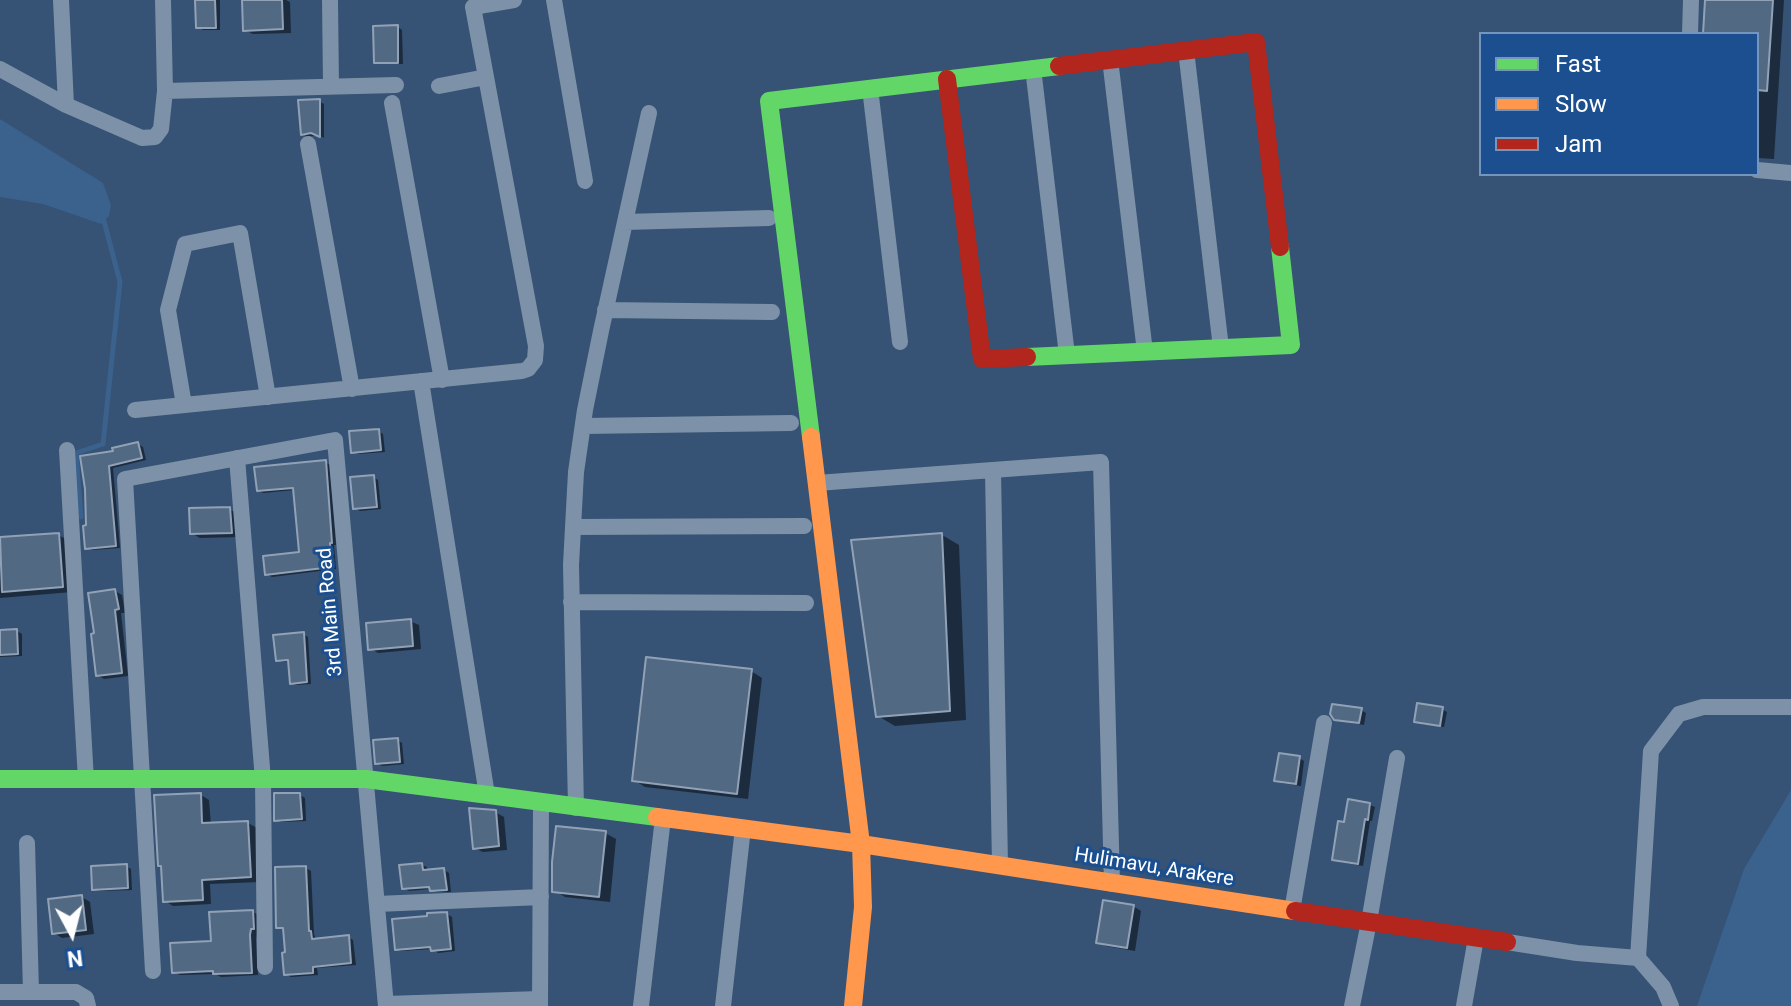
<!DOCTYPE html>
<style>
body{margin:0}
#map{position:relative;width:1791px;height:1006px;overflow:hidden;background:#365274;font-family:Roboto,sans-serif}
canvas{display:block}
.legend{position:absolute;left:1479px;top:32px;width:280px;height:144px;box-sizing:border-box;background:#1b4f8f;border:2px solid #7695bc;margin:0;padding:10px 14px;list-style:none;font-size:24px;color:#fff}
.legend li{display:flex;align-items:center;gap:16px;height:40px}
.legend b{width:40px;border:2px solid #7695bc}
.north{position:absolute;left:32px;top:894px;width:80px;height:80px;-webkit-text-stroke:6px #1b4f8f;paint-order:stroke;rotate:173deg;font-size:22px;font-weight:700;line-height:32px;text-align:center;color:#fff}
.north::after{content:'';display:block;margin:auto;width:28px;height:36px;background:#fff;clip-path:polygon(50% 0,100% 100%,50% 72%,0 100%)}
</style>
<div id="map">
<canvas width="1791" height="1006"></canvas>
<ul class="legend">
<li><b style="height:10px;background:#63d668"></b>Fast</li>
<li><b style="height:10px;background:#ff974d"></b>Slow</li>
<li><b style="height:10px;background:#b3261e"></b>Jam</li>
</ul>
<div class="north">N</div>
</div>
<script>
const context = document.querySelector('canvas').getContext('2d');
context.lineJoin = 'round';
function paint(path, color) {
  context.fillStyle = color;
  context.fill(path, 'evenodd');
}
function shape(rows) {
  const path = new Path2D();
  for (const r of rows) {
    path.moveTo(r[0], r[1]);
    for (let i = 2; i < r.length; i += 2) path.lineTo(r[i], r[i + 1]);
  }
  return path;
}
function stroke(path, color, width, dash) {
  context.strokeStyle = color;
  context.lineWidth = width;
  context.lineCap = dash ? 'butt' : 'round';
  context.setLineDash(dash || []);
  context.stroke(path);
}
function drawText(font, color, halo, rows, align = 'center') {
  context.font = font + ' Roboto,sans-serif';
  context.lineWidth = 6;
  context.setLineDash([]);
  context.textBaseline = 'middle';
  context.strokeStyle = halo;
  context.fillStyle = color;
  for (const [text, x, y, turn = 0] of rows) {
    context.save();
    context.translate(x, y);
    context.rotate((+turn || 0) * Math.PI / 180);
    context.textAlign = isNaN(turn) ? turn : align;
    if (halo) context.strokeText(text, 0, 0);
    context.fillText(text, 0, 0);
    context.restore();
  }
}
const water = shape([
 [0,119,103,183,111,205,109,216,101,224,43,204,0,197],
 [1791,790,1791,1006,1697,1006,1744,869]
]);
const shadow = shape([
 [197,0,220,0,220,30,203,30,198,27],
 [244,0,286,0,290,2,291,33,253,34,245,30],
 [1708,0,1784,0,1774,159,1757,158,1757,34,1706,34],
 [398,27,402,30,403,64,380,64,376,62],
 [319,101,324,104,324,138,318,135,308,137,303,134],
 [378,431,383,434,385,452,358,454,353,451],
 [138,444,143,447,146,460,113,468,120,548,92,550,87,547,88,527,87,489,115,453],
 [325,462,330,465,336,545,334,545,336,569,272,577,267,574,301,554,295,490,263,493,258,490],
 [373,477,378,480,381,509,360,511,355,508],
 [229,509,238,514,239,537,200,538,191,533],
 [58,535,68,540,72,592,0,598,0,539],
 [942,535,959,545,966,720,895,726,878,716],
 [115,591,122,595,125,613,121,613,128,676,104,679,97,675],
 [410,621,419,625,421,649,378,653,370,648],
 [17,631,22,634,22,656,0,657,0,632],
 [303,634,308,637,311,684,296,685,291,682,290,662,283,662,278,660],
 [751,671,762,678,748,799,645,787,634,780],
 [1442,709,1447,712,1444,727,1421,724,1416,721],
 [1361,710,1366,713,1364,725,1341,721,1336,718],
 [397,740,402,743,404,764,382,766,377,763],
 [1299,758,1304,761,1301,786,1281,783,1276,780],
 [201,795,209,800,211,825,248,823,257,828,259,882,210,884,211,904,173,906,165,901],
 [300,795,305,798,306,821,281,822,276,819],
 [1370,805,1375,807,1372,821,1370,821,1363,866,1339,862,1334,859,1346,824],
 [495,812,504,817,507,850,483,852,474,848],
 [605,833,616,839,610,902,565,897,554,890],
 [422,865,427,867,427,871,444,870,449,873,451,892,437,892,430,889,409,891,404,888],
 [126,866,131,869,132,890,99,891,94,889],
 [306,868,311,871,314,934,316,940,348,937,353,940,356,965,317,968,318,975,291,977,286,974,287,954,285,930,278,927],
 [82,897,90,902,94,934,62,938,54,933],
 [1133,906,1141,911,1135,951,1106,946,1098,942],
 [253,912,259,915,259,932,257,932,256,940,258,975,221,977,215,974,180,975,174,972],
 [447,914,452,917,455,951,438,953,433,949,401,951,396,949]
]);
const stream = shape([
 [81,517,76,453,103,444,120,282,104,221]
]);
const building = shape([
 [195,0,215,0,216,28,196,28,195,0],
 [242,0,282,0,283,29,243,31,242,0],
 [1705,0,1773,0,1767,91,1757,90,1757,34,1703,34,1705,0],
 [398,25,398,63,374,63,373,26,398,25],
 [320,99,320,137,311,133,301,135,298,100,320,99],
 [379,429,381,450,351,453,349,431,379,429],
 [138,442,142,458,109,466,116,546,85,549,83,526,86,525,85,489,80,456,113,451,112,448,138,442],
 [326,460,332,543,330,543,332,567,265,575,263,556,299,552,293,488,257,491,254,467,326,460],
 [374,475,377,507,353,509,350,477,374,475],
 [230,507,232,533,190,534,189,508,230,507],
 [59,533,63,587,2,592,0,537,59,533],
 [942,533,950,711,876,717,851,540,942,533],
 [115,589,119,609,115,610,122,673,96,676,91,634,94,633,88,593,115,589],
 [411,619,413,646,368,650,366,623,411,619],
 [17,629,18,654,0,655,0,630,17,629],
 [304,632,307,682,290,684,288,660,276,661,273,635,304,632],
 [646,657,752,669,737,794,632,781,646,657],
 [1417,703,1443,707,1440,726,1414,722,1417,703],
 [1332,704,1362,708,1359,723,1334,720,1330,714,1332,704],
 [398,738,400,762,375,764,373,740,398,738],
 [1279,753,1300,756,1296,784,1274,781,1279,753],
 [201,793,202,823,248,821,251,877,202,880,203,900,163,902,161,866,158,866,154,795,201,793],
 [274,793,300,793,302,819,274,821,274,793],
 [1348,799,1370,803,1368,820,1365,819,1358,864,1332,860,1338,821,1344,822,1348,799],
 [469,808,496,810,499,846,473,849,469,808],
 [556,826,606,831,599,897,552,892,552,862,556,826],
 [422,863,423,870,444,868,447,890,430,891,429,887,402,889,399,865,422,863],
 [127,864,128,888,92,890,91,866,127,864],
 [306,866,309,931,311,931,312,939,349,935,351,963,313,967,313,973,284,975,282,953,285,952,283,928,276,928,275,867,306,866],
 [82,895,86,930,52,934,48,899,82,895],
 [1103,900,1134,905,1127,948,1096,943,1103,900],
 [253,910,254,929,251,929,250,935,252,973,213,974,213,971,172,973,170,943,211,941,209,912,253,910],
 [447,912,451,949,431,951,430,947,395,950,392,919,427,916,427,913,447,912]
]);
const street = shape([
 [61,0,66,105],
 [330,0,331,86],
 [554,0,585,181],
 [1690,34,1691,0],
 [1186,50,1221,348],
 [1110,59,1145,352],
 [1033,68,1067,355],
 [0,69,66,105,142,138,155,137,161,129,165,91,163,0],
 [439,86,486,77],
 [870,88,900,342],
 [165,91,396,85],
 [392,103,442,380],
 [308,144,352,389],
 [1757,170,1791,173],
 [625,222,769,218],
 [605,310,772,312],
 [421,381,487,795],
 [184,405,168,310,185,244,240,233,268,397],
 [135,410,522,371,528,369,535,360,536,346,473,7,514,0],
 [583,426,791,423],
 [67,450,86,780],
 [237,458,263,780,265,967],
 [993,471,1000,866],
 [817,483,1101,462,1112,884],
 [573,527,804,526],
 [571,602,806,603],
 [576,808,571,565,576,472,585,410,601,331,649,113],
 [27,843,31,992],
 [377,904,541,897],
 [1292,911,1324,723],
 [1507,942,1577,953,1638,958],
 [153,971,125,479,335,440,386,1006],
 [0,992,76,992,86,998,88,1006],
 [386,1004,540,999],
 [540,1006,541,802],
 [641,1006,663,818],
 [723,1006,743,828],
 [1352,1006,1369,922,1397,758],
 [1464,1006,1476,938],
 [1671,1006,1663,987,1638,958,1651,751,1679,714,1703,707,1791,707]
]);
const fast = shape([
 [1027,357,1291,345,1280,247],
 [811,437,769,101,1059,66],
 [0,779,366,779,657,817]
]);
const slow = shape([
 [811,437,861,844,863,907,853,1006],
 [657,817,861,844,1295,911]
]);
const jam = shape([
 [1059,66,1256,42,1280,247],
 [947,79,982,359,1027,357],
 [1295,911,1507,942]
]);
const streetNames = [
 ["3rd Main Road",331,612,-95],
 ["Hulimavu, Arakere",1154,868,9]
];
paint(water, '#3b618d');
paint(shadow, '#0007');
stroke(stream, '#3b618d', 5);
paint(building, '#526984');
stroke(building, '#92a2b6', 2);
stroke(street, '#7d92a8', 16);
stroke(fast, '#63d668', 18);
stroke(slow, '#ff974d', 18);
stroke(jam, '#b3261e', 18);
drawText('20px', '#fff', '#1b4f8f', streetNames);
</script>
